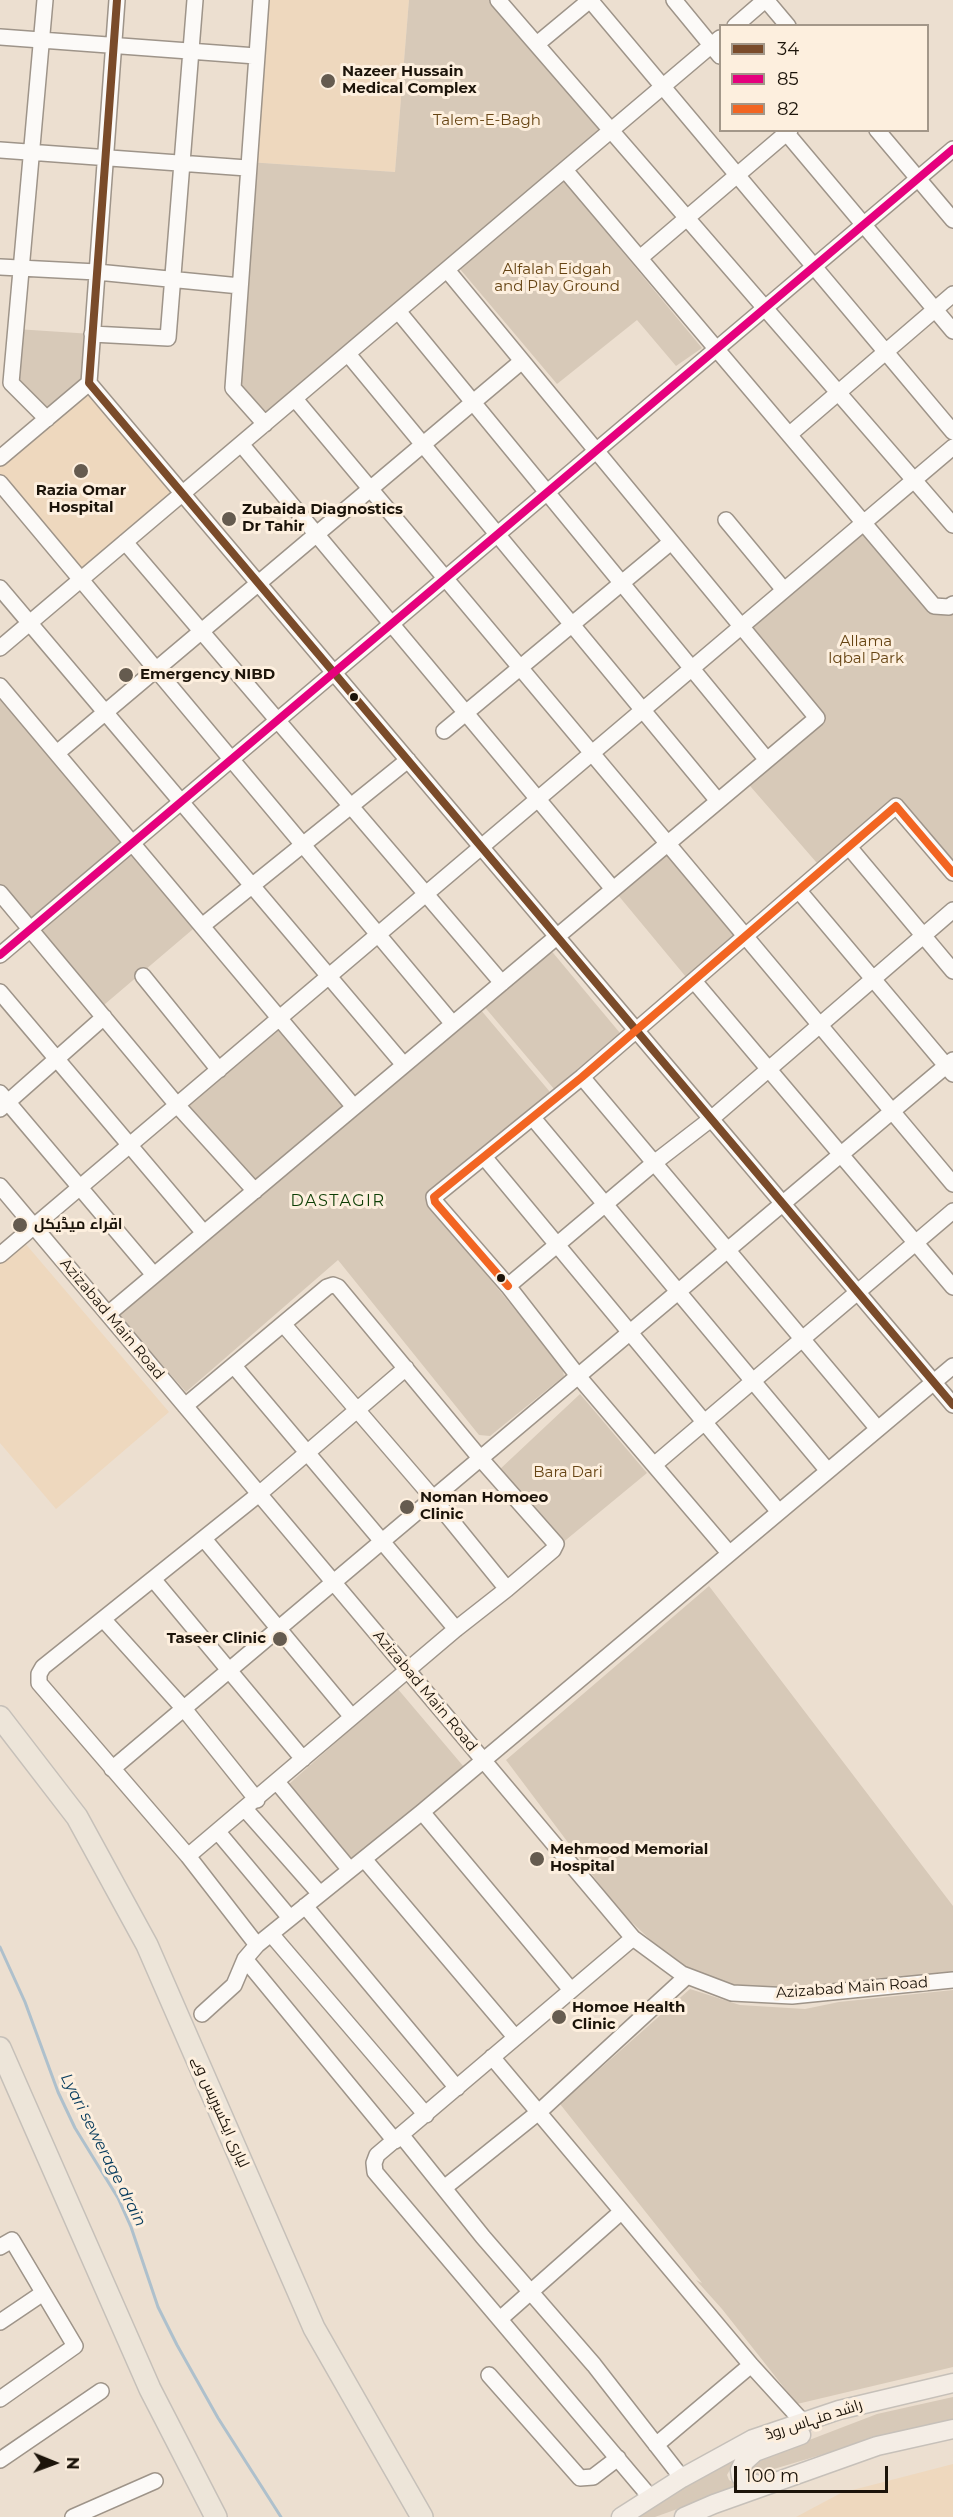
<!DOCTYPE html>
<meta charset="utf-8">
<style>
body{margin:0}
#map{position:relative;width:953px;height:2517px;overflow:hidden;background:#ecdfd0;font-family:Montserrat,sans-serif}
canvas{display:block}
.legend{position:absolute;left:719px;top:24px;width:210px;height:108px;box-sizing:border-box;background:#fdefde;border:2px solid #a39789;margin:0;padding:8px 10px;list-style:none;font-size:18px;color:#1c140a}
.legend li{display:flex;align-items:center;gap:12px;height:30px}
.legend b{width:30px;border:2px solid #a39789}
.north{position:absolute;left:24px;top:2433px;width:60px;height:60px;-webkit-text-stroke:4px #fdefde;paint-order:stroke;rotate:91deg;font-size:16px;font-weight:700;line-height:24px;text-align:center;color:#1c140a}
.north::after{content:'';display:block;margin:auto;width:21px;height:27px;background:#1c140a;clip-path:polygon(50% 0,100% 100%,50% 72%,0 100%)}
.scale{position:absolute;left:734px;top:2466px;width:154px;height:27px;box-sizing:border-box;border:3px solid #1c140a;border-top:0;padding-left:8px;font-size:18px;line-height:21px;white-space:nowrap;color:#1c140a;-webkit-text-stroke:4px #fdefde;paint-order:stroke}
</style>
<div id="map">
<canvas width="953" height="2517"></canvas>
<ul class="legend">
<li><b style="height:8px;background:#7a4b2a"></b>34</li>
<li><b style="height:8px;background:#e5007d"></b>85</li>
<li><b style="height:8px;background:#f26522"></b>82</li>
</ul>
<div class="north">N</div>
<div class="scale">100 m</div>
</div>
<script>
const context = document.querySelector('canvas').getContext('2d');
context.lineJoin = 'round';
function paint(path, color) {
  context.fillStyle = color;
  context.fill(path, 'evenodd');
}
function shape(rows) {
  const path = new Path2D();
  for (const r of rows) {
    path.moveTo(r[0], r[1]);
    for (let i = 2; i < r.length; i += 2) path.lineTo(r[i], r[i + 1]);
  }
  return path;
}
function stroke(path, color, width, dash) {
  context.strokeStyle = color;
  context.lineWidth = width;
  context.lineCap = dash ? 'butt' : 'round';
  context.setLineDash(dash || []);
  context.stroke(path);
}
function drawText(font, color, halo, rows, align = 'center') {
  context.font = font + ' Montserrat,Cairo,sans-serif';
  context.lineWidth = 6;
  context.setLineDash([]);
  context.textBaseline = 'middle';
  context.strokeStyle = halo;
  context.fillStyle = color;
  for (const [text, x, y, turn = 0] of rows) {
    context.save();
    context.translate(x, y);
    context.rotate((+turn || 0) * Math.PI / 180);
    context.textAlign = isNaN(turn) ? turn : align;
    if (halo) context.strokeText(text, 0, 0);
    context.fillText(text, 0, 0);
    context.restore();
  }
}
const built = shape([
 [261,0,409,0,395,172,248,162],
 [89,383,182,494,81,579,0,483,0,458],
 [24,1242,169,1412,56,1509,0,1443,0,1263],
 [953,2464,953,2517,796,2517,841,2493]
]);
const green = shape([
 [409,0,498,0,611,131,265,424,233,388,248,162,395,172],
 [563,180,702,348,676,366,637,320,557,384,460,269],
 [16,329,92,334,89,383,47,419,11,383],
 [864,522,934,606,953,604,953,873,896,806,823,870,744,779,817,718,741,626],
 [0,686,199,924,98,1010,0,893],
 [668,843,746,937,691,983,613,889],
 [549,948,620,1033,554,1089,483,1005],
 [480,1009,550,1092,430,1192,426,1201,562,1367,564,1376,490,1436,479,1435,338,1260,186,1392,117,1313],
 [280,1018,354,1107,255,1191,177,1105],
 [580,1394,647,1473,561,1544,498,1471],
 [709,1586,953,1906,953,1974,761,1991,704,1980,664,1953,618,1909,506,1760],
 [397,1688,464,1767,351,1864,289,1784],
 [690,1989,740,2005,805,2009,839,2002,953,1990,953,2367,797,2404,722,2309,696,2280,702,2283,560,2104],
 [953,2397,953,2425,851,2446,757,2474,750,2473,748,2469,752,2462,877,2414],
 [738,2455,727,2475,729,2480,742,2488,711,2497,655,2517,636,2517,686,2484]
]);
const stream = shape([
 [0,1947,25,2002,58,2092,75,2128,118,2198,131,2227,158,2307,177,2345,218,2418,281,2517]
]);
const minor = shape([
 [45,0,11,383,47,419],
 [117,0,89,383,953,1405],
 [261,0,233,388,265,424],
 [498,0,953,525],
 [590,0,953,432],
 [674,0,720,56],
 [766,0,788,26],
 [735,26,765,0],
 [0,37,256,56],
 [537,44,590,0],
 [784,130,953,331],
 [877,130,953,220],
 [0,150,247,168],
 [565,170,934,606,949,607,953,604],
 [640,258,790,130],
 [0,267,97,272,240,286],
 [398,311,767,760],
 [92,334,168,338,195,0],
 [348,354,718,801],
 [295,399,953,1184],
 [790,434,953,294],
 [241,444,613,889],
 [0,458,89,383],
 [0,483,453,1024],
 [726,520,784,590],
 [125,542,502,983],
 [0,588,404,1065],
 [0,648,720,38],
 [0,686,354,1107],
 [444,731,671,542],
 [57,753,522,361],
 [849,847,953,971],
 [799,891,953,1074],
 [0,893,177,1105,255,1191],
 [202,926,408,760],
 [0,955,953,149],
 [143,976,219,1070],
 [694,981,953,1287],
 [0,992,204,1233],
 [582,1077,878,1429],
 [0,1093,154,1275],
 [0,1109,104,1017],
 [533,1118,828,1471],
 [485,1158,779,1512],
 [0,1186,633,1938,682,1974,732,1993,792,1996,953,1980],
 [0,1255,953,447],
 [508,1286,435,1202,434,1197,582,1077,896,806,953,873],
 [108,1314,817,718,447,270],
 [284,1325,433,1498,507,1589],
 [234,1366,456,1629],
 [185,1406,327,1287,333,1285,338,1287,480,1458,556,1544,553,1550,507,1589,456,1629,188,1856],
 [654,1465,953,1211],
 [204,1539,352,1717],
 [729,1553,578,1376,508,1286,654,1163,711,1119,953,910],
 [153,1579,303,1759],
 [103,1619,185,1710,257,1800],
 [112,1769,953,1060],
 [277,1782,350,1870],
 [245,1809,320,1894],
 [422,1812,571,1990],
 [218,1832,290,1918],
 [364,1859,515,2037],
 [305,1906,457,2088],
 [271,1934,426,2115],
 [633,1938,377,2155,374,2163,375,2172,651,2498],
 [257,1945,188,1856,39,1683,39,1674,43,1667,259,1494,406,1368],
 [245,1959,395,2141],
 [202,2014,234,1985,245,1959,257,1945,422,1812,953,1366],
 [492,2057,751,2365,803,2422],
 [402,2136,483,2237,594,2365,682,2478],
 [444,2188,540,2111,687,1976],
 [0,2247,12,2240,75,2346,0,2399],
 [500,2319,621,2212],
 [0,2322,43,2293],
 [489,2375,580,2478,593,2477,618,2458],
 [656,2445,751,2365],
 [0,2460,101,2391],
 [73,2517,155,2481]
]);
const major = shape([
 [764,2486,747,2482,741,2477,740,2470,744,2462,755,2452,801,2435],
 [621,2517,682,2478,753,2439,839,2410,953,2383],
 [684,2517,714,2504,877,2446,953,2429]
]);
const highway = shape([
 [0,1717,77,1817,147,1945,314,2328,422,2517],
 [0,2048,150,2389,216,2517]
]);
const bus1 = shape([
 [117,0,89,383,953,1405]
]);
const bus2 = shape([
 [0,955,953,149]
]);
const bus3 = shape([
 [508,1286,435,1202,434,1197,582,1077,896,806,953,873]
]);
const markers = [
 [328,81,8,"#655b4f"],
 [81,471,8,"#655b4f"],
 [229,519,8,"#655b4f"],
 [126,675,8,"#655b4f"],
 [354,697,5,"#1c140a"],
 [20,1225,8,"#655b4f"],
 [501,1278,5,"#1c140a"],
 [407,1507,8,"#655b4f"],
 [280,1639,8,"#655b4f"],
 [537,1859,8,"#655b4f"],
 [559,2017,8,"#655b4f"]
];
const poiNames = [
 ["Nazeer Hussain",342,72],
 ["Medical Complex",342,89],
 ["Razia Omar",81,491,"center"],
 ["Hospital",81,508,"center"],
 ["Zubaida Diagnostics",242,510],
 ["Dr Tahir",242,527],
 ["Emergency NIBD",140,675],
 ["اقراء میڈیکل",34,1225],
 ["Noman Homoeo",420,1498],
 ["Clinic",420,1515],
 ["Taseer Clinic",266,1639,"right"],
 ["Mehmood Memorial",550,1850],
 ["Hospital",550,1867],
 ["Homoe Health",572,2008],
 ["Clinic",572,2025]
];
const parkNames = [
 ["Talem-E-Bagh",487,121],
 ["Alfalah Eidgah",557,270],
 ["and Play Ground",557,287],
 ["Allama",866,642],
 ["Iqbal Park",866,659],
 ["Bara Dari",568,1473]
];
const streetNames = [
 ["Azizabad Main Road",112,1319,50],
 ["Azizabad Main Road",425,1691,50],
 ["Azizabad Main Road",852,1988,-4],
 ["لیاری ایکسپریس وے",220,2112,66],
 ["راشد منہاس روڈ",814,2420,-18]
];
const neighbourhoodNames = [
 ["DASTAGIR",338,1201]
];
const waterNames = [
 ["Lyari sewerage drain",103,2150,63]
];
paint(built, '#eed8be');
paint(green, '#d7c9b8');
stroke(stream, '#aec0cc', 3);
stroke(minor, '#9e9489', 18);
stroke(major, '#c6c0b9', 21);
stroke(highway, '#c6c0b9', 24);
stroke(minor, '#fcfaf8', 15);
stroke(major, '#f4ede5', 18);
stroke(highway, '#ede5d9', 21);
stroke(bus1, '#7a4b2a', 8);
stroke(bus2, '#e5007d', 8);
stroke(bus3, '#f26522', 8);
for (const [x, y, r, color] of markers) {
  const dot = new Path2D();
  dot.arc(x, y, r, 0, 2 * Math.PI);
  context.fillStyle = color;
  context.fill(dot);
  stroke(dot, '#fdefde', 2);
}
drawText('bold 15px', '#1c140a', '#fdefde', poiNames, 'left');
drawText('15px', '#664413', '#fdefde', parkNames);
drawText('15px', '#1c140a', '#fdefde', streetNames);
context.letterSpacing = '1.5px';
drawText('16px', '#0c3e04', '#fdefde', neighbourhoodNames);
context.letterSpacing = '0px';
drawText('italic 16px', '#063b5d', '#fdefde', waterNames);
</script>
